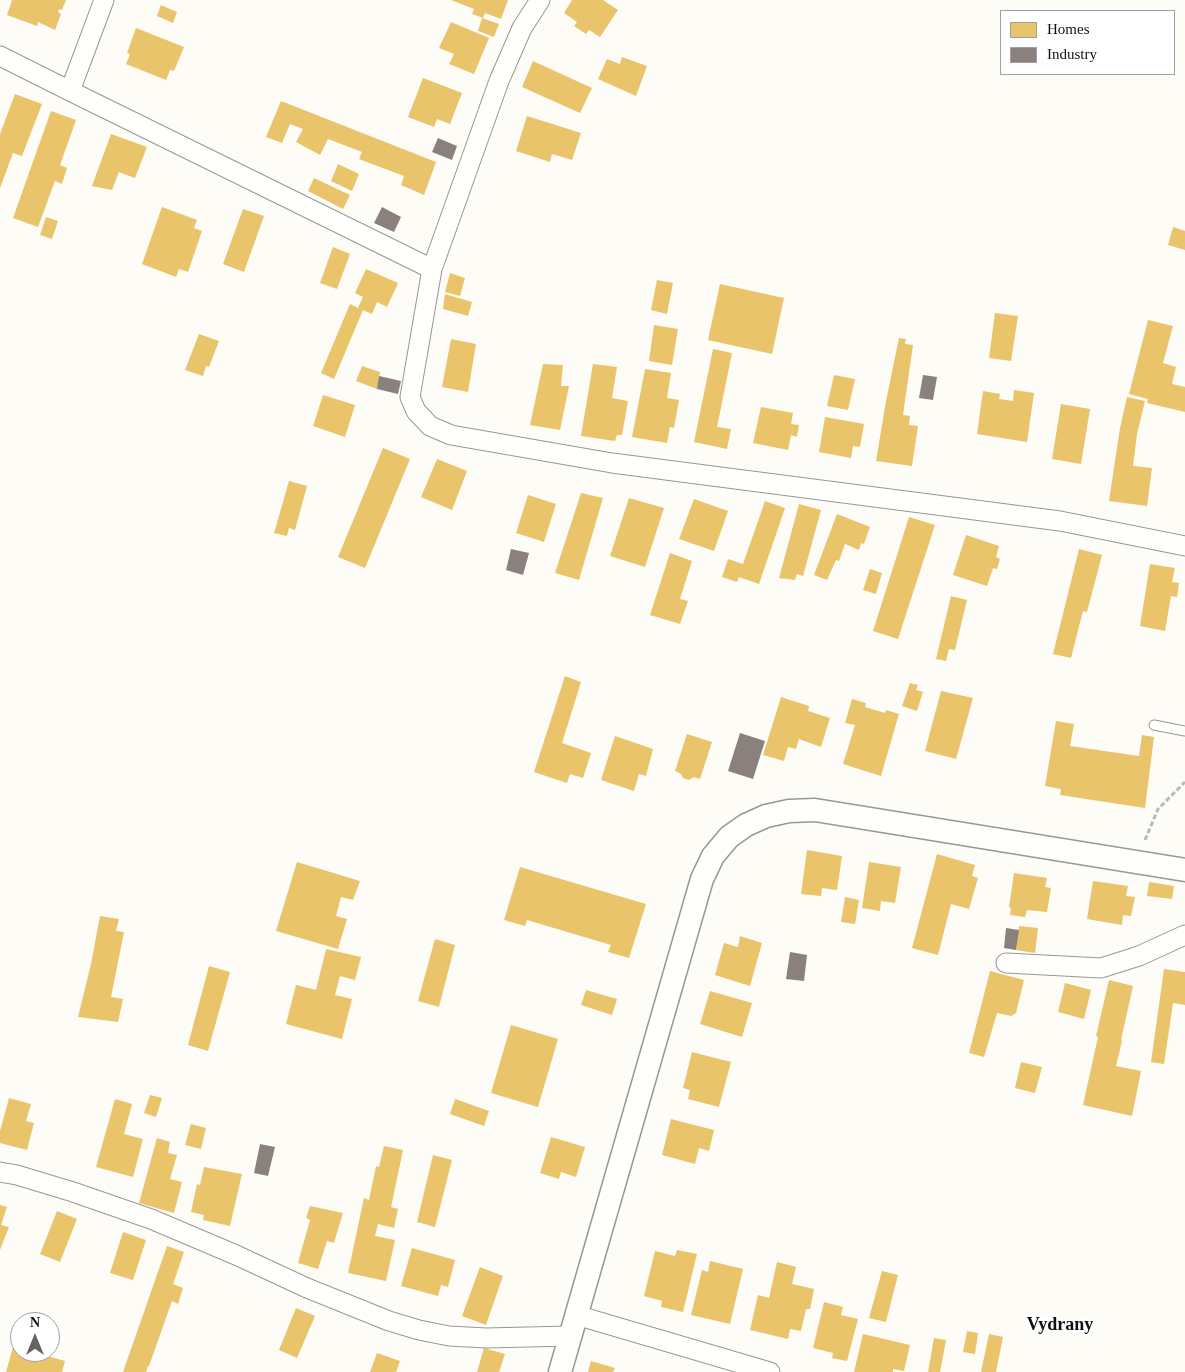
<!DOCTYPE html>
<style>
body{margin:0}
#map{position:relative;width:1185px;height:1372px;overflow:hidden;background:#fdfcf7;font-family:"Times New Roman",serif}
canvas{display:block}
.legend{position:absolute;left:1000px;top:10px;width:175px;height:65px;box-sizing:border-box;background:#fff;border:1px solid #a0a0a0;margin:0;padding:6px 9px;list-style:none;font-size:15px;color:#111}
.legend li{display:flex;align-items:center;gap:10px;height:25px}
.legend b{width:25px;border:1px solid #a0a0a0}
.north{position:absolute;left:10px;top:1312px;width:50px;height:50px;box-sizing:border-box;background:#fff;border:1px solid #a0a0a0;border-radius:50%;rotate:0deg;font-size:14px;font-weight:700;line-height:20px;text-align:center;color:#111}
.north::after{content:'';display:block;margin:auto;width:18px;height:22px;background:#646362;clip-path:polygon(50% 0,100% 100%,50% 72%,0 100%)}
</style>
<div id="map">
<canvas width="1185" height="1372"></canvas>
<ul class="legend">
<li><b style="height:14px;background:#e9c46a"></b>Homes</li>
<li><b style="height:14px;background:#8a817c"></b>Industry</li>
</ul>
<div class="north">N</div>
</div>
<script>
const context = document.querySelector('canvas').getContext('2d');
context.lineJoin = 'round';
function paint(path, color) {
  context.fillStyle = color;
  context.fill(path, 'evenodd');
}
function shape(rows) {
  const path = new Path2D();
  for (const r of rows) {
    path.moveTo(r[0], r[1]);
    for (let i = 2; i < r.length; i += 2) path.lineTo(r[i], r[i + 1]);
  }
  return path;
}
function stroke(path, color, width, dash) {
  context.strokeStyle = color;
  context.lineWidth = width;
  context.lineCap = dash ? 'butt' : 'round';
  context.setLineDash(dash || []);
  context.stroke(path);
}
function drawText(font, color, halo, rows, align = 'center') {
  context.font = font + ' "Times New Roman",serif';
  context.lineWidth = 5;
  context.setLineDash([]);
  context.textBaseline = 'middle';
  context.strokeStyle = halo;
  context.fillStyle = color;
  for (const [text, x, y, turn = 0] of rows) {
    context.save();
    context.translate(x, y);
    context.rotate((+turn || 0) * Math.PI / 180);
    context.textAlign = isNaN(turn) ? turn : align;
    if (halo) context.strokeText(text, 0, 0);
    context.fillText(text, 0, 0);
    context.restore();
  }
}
const homes = shape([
 [12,0,66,0,62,10,59,9,58,12,61,14,55,30,38,22,37,26,7,15],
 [451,0,508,0,501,19,485,13,483,18,472,14,474,9],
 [572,0,603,0,618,10,600,37,589,30,586,34,574,26,577,22,564,13],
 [161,5,177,12,173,23,157,16],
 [482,18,499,24,494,37,478,31],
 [451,22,489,38,474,74,449,64,454,54,439,48],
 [136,28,184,47,174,71,170,70,166,80,126,64,130,54,127,53],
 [622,57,647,66,636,96,598,79,607,59,620,64],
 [533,61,592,88,580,113,522,87],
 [423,78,462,93,450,124,437,119,434,127,408,117],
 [15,94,42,104,22,156,13,153,0,188,0,134],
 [281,101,436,162,424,195,401,185,404,176,359,159,362,152,328,139,320,155,296,142,303,129,290,124,282,143,266,137],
 [51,111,76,120,60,165,67,168,62,184,55,181,38,227,13,218],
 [527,116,581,133,572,160,552,154,550,162,516,151],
 [111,134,147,147,135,178,119,172,112,190,92,186],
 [338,164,359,174,352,191,331,181],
 [314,178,350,195,343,209,308,191],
 [162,207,197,220,194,228,202,231,188,272,179,269,176,277,142,264],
 [243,209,264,216,244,272,223,264],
 [46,217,58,221,52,239,40,235],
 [1173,227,1185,231,1185,250,1168,245],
 [333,247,350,254,337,289,320,283],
 [366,269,398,283,387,307,377,302,372,314,363,310,334,379,321,373,350,304,358,308,363,297,355,293],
 [450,273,465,278,460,296,445,292],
 [657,280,673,283,667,314,651,310],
 [720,284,784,298,772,354,708,340],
 [445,294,472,302,468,316,443,309],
 [995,313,1018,316,1011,361,989,358],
 [1148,320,1173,326,1163,363,1176,367,1172,384,1185,387,1185,412,1147,403,1148,399,1129,394],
 [654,325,678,329,672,365,649,361],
 [199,334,219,341,209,367,206,366,203,376,185,370],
 [899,338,906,339,905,344,913,345,903,415,910,416,909,425,918,426,912,466,876,461,886,401],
 [451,339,476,344,468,392,442,387],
 [713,349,732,353,717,427,731,429,727,449,694,442],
 [543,364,563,365,561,386,569,386,560,430,530,425],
 [593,364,617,367,612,398,628,401,622,435,617,435,615,441,581,436],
 [362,366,380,372,377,389,356,381],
 [645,369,671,373,667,398,679,400,674,428,670,427,667,443,632,437],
 [834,375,855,379,848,410,827,406],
 [1014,390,1034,393,1027,442,977,434,983,391,1000,394,999,399,1013,401],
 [323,395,355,405,345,437,313,426],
 [1127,397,1145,401,1137,434,1133,466,1152,468,1147,506,1109,501,1120,428],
 [1061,404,1090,409,1081,464,1052,459],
 [761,407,793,413,791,424,799,425,797,437,791,435,788,450,753,443],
 [825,417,864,424,860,447,853,446,851,458,819,452],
 [383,448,410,459,365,568,338,557],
 [437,459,467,471,452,510,421,497],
 [289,481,307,486,295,530,289,528,287,536,274,533],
 [581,493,603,498,579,580,555,573],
 [528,495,556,504,544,542,516,533],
 [629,498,664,508,645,567,610,556],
 [694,499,728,511,714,551,679,539],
 [765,501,785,508,759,584,739,577,737,582,722,577,728,559,743,564],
 [799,504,821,510,803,576,797,574,795,580,779,578],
 [837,514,870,527,864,544,861,543,859,550,845,544,839,561,836,560,827,580,814,575],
 [909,517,935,525,898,639,873,631],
 [966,535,999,546,996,557,1000,559,997,569,993,568,987,586,953,575],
 [1079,549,1102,555,1087,612,1083,611,1071,658,1053,654],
 [670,553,692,561,680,599,688,601,680,624,650,615],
 [1150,564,1175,568,1172,582,1179,583,1177,597,1171,596,1165,631,1140,626],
 [870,569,882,573,876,594,863,590],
 [951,596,967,600,955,650,949,649,946,661,936,659],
 [565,676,581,682,562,743,591,753,583,778,570,774,567,783,534,772],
 [910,683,918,685,916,690,923,692,917,711,902,706],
 [941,691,973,698,956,759,925,751],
 [781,697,809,706,808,711,830,718,821,747,799,739,796,749,788,747,784,761,763,755],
 [852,699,866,703,865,707,885,713,886,710,899,714,881,776,843,764,855,725,845,723],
 [1056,721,1074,724,1070,746,1139,756,1142,735,1154,737,1145,808,1060,795,1061,789,1045,786],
 [687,734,712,742,700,779,694,777,689,780,683,778,681,774,675,771],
 [615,736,653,749,646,776,639,774,634,791,601,780],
 [807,850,842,856,837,890,822,888,821,896,801,894],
 [937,854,975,865,972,876,978,878,969,909,951,904,938,955,912,948],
 [297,862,360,881,353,900,341,897,336,916,347,919,338,949,276,931],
 [869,862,901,867,895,903,881,901,880,911,862,908],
 [520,867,646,904,629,958,608,952,611,945,527,920,525,926,504,920],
 [1014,873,1047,878,1045,887,1051,888,1047,912,1027,910,1025,917,1010,915,1011,908,1009,907],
 [1093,881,1128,886,1126,896,1135,897,1131,916,1123,915,1122,925,1087,919],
 [1149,882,1174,886,1172,899,1147,896],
 [845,897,859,900,855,924,841,922],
 [100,916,119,919,116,931,124,932,111,997,123,999,118,1022,78,1017,91,964],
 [1019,926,1038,928,1035,953,1016,950],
 [740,936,762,943,750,986,715,975,724,943,738,947],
 [435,939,455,945,439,1007,418,1001],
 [326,949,361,957,355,980,340,976,335,995,352,999,342,1039,286,1024,296,985,316,990],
 [209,966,230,972,208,1051,188,1045],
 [1164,969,1185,972,1185,1005,1173,1003,1164,1064,1151,1062],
 [990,971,1024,980,1016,1013,1011,1016,997,1013,984,1057,969,1053],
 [1109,980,1133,986,1121,1040,1122,1041,1116,1066,1141,1071,1132,1116,1083,1105,1098,1037,1096,1036],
 [1065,983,1091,990,1084,1019,1058,1012],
 [586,990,617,999,612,1015,581,1005],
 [710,991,752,1003,742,1037,700,1024],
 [511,1025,558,1039,538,1107,491,1093],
 [692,1052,731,1062,719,1107,688,1099,690,1090,683,1088],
 [1021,1062,1042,1067,1035,1093,1015,1088],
 [150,1095,162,1098,156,1117,144,1113],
 [9,1098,31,1104,26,1121,34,1123,27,1150,0,1143,0,1131],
 [115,1099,132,1104,124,1134,143,1139,133,1177,96,1167],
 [455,1099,489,1111,484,1126,450,1114],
 [671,1119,714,1130,709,1151,699,1148,695,1164,662,1155],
 [191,1124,206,1128,201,1149,185,1145],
 [551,1137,585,1147,576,1177,561,1172,559,1179,540,1173],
 [157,1138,170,1142,168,1153,177,1155,170,1179,182,1182,174,1213,139,1203],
 [384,1146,403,1150,391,1207,398,1209,394,1228,378,1224,375,1236,395,1240,386,1281,348,1273,364,1198,369,1200,376,1166,379,1167],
 [433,1155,452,1160,435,1227,417,1222],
 [204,1167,242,1174,230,1226,203,1220,204,1215,191,1212,197,1184,200,1185],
 [0,1205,7,1207,1,1225,9,1227,0,1250],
 [310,1206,343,1213,334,1243,327,1241,318,1269,298,1263,310,1220,306,1218],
 [57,1211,77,1219,60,1262,40,1254],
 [123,1232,146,1240,133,1280,110,1273],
 [167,1246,184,1252,173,1284,183,1288,178,1304,172,1301,149,1366,148,1366,146,1372,123,1372],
 [412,1248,455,1260,448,1287,441,1285,438,1296,401,1286],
 [677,1250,697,1254,683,1312,661,1307,662,1301,644,1296,655,1251,675,1256],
 [710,1261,743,1269,730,1324,691,1315,702,1270,708,1272],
 [777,1262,796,1267,792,1284,814,1289,810,1309,806,1309,801,1331,790,1329,788,1339,750,1330,758,1295,769,1298],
 [480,1267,503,1276,486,1325,462,1316],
 [882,1271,898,1275,886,1322,869,1318],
 [824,1302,843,1307,841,1315,858,1319,847,1361,832,1358,833,1353,813,1348],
 [296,1308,315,1316,297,1358,279,1350],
 [967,1331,978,1333,975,1354,963,1352],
 [863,1334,910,1345,904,1371,893,1369,893,1372,854,1372],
 [989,1334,1003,1337,996,1372,981,1372],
 [934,1338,946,1340,940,1372,928,1372],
 [13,1347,20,1348,20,1352,33,1352,65,1361,62,1372,6,1372],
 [484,1348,505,1354,499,1372,477,1372],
 [377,1353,400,1361,396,1372,370,1372],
 [591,1361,615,1368,613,1372,588,1372]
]);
const industry = shape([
 [438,138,457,146,452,160,432,152],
 [382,207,401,217,394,232,374,223],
 [923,375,937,377,933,400,919,398],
 [379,376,401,381,398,394,377,389],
 [511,549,529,553,523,575,506,570],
 [740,733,765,741,753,779,728,771],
 [1006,928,1019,930,1016,950,1004,948],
 [790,952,807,955,804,981,786,979],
 [260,1144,275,1147,268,1176,254,1173]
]);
const path = shape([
 [1145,840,1158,809,1185,782]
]);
const service = shape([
 [1154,725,1185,731]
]);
const minor = shape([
 [540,0,522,28,499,81,432,269,410,397,416,411,430,426,451,435,612,463,1060,521,1185,546],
 [0,56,70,91,432,269],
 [70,91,104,0],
 [1006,963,1101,968,1139,956,1185,935],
 [0,1172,17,1175,73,1192,151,1219,236,1255,307,1288,389,1321,419,1330,449,1336,486,1338,570,1336],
 [576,1315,770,1372]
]);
const tertiary = shape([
 [560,1372,702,879,713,856,729,837,746,825,766,816,789,811,815,810,1185,870]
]);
const quarterNames = [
 ["Vydrany",1060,1325]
];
paint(homes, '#e9c46a');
paint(industry, '#8a817c');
stroke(service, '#979795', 11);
stroke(minor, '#979795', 21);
stroke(tertiary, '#979795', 25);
stroke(path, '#b9b9b8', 3, [5, 2.5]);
stroke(service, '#fffffe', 9);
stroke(minor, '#fffffe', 19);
stroke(tertiary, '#fffffe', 22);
drawText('bold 18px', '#111', '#fff', quarterNames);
</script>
